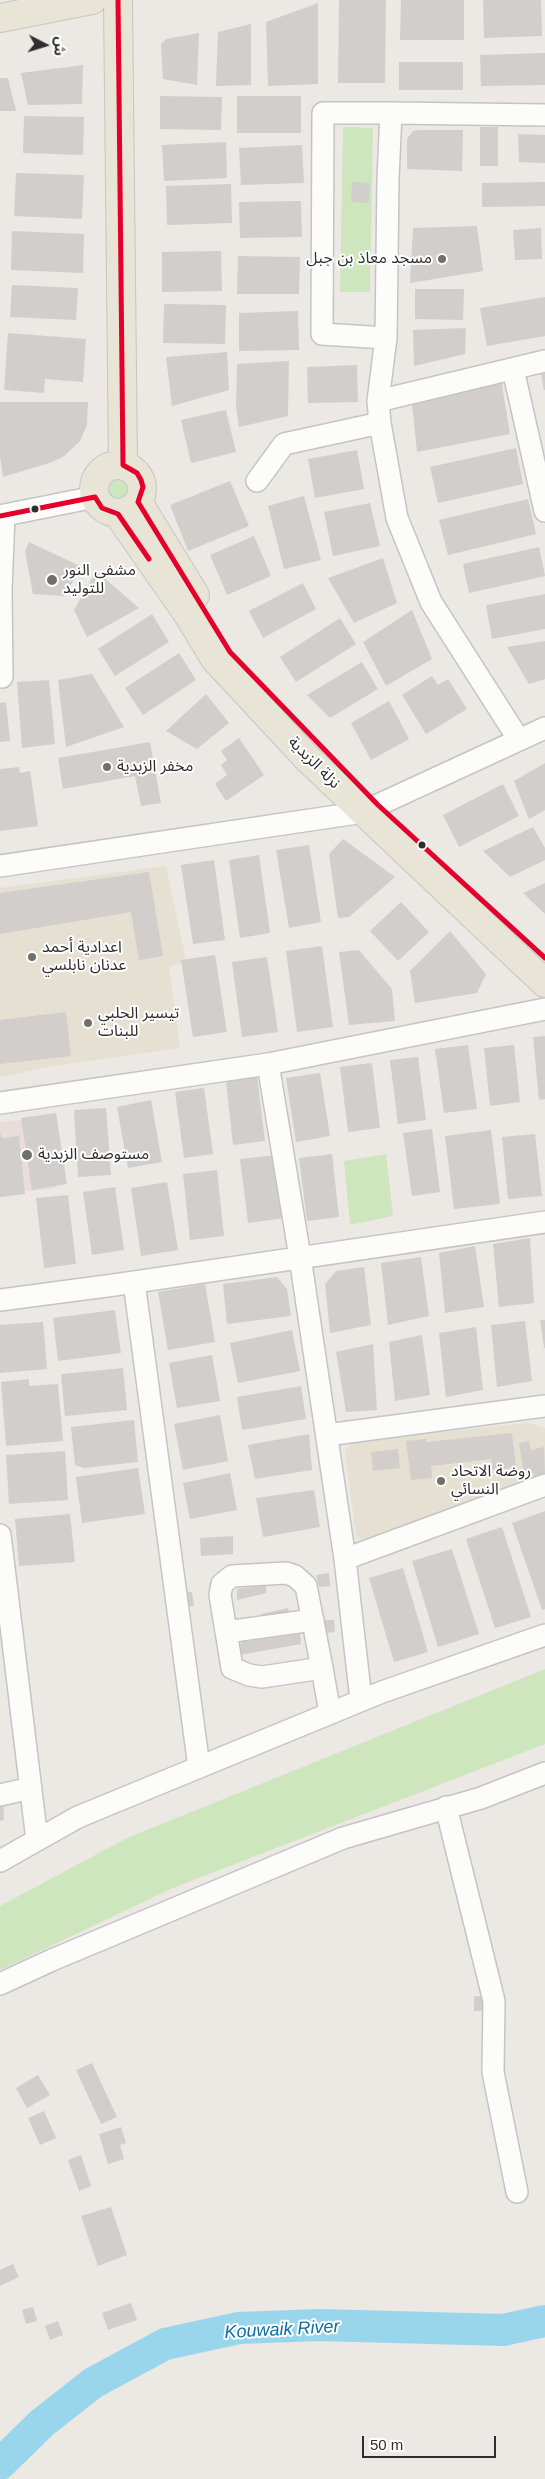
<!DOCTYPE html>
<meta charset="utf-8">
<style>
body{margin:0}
#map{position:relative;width:545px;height:2479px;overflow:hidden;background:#ece8e4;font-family:Arial,"Noto Sans Arabic",sans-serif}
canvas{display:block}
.north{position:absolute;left:20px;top:20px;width:50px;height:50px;-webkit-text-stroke:4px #fff;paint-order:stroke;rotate:95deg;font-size:14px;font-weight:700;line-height:20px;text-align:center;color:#2e2e2e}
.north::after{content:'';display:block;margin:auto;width:18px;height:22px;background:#2e2e2e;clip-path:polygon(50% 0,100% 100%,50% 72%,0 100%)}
.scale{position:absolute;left:362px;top:2436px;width:134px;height:22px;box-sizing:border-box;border:2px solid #2e2e2e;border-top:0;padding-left:6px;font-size:15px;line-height:18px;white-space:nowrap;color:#2e2e2e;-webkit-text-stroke:4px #fff;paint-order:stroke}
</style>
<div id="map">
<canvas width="545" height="2479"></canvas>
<div class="north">ش</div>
<div class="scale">50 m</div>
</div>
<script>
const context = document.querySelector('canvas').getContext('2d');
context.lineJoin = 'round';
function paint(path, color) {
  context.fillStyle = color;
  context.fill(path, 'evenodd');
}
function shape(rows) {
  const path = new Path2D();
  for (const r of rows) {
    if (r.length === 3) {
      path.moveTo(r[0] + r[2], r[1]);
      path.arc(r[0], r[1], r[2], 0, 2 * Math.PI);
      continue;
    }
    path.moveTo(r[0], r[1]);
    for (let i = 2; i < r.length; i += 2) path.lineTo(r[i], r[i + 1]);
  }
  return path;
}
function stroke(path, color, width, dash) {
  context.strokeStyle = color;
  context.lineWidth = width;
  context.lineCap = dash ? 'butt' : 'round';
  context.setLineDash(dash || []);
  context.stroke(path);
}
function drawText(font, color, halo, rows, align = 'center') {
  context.font = font + ' Arial,"Noto Sans Arabic",sans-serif';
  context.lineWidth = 4;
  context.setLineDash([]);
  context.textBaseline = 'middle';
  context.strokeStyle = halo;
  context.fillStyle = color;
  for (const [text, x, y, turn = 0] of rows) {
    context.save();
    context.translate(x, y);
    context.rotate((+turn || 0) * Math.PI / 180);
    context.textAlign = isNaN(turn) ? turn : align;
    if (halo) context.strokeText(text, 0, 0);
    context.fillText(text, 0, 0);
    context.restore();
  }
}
const education = shape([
 [166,866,186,961,169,967,180,1048,54,1066,0,1077,0,888],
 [529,1423,545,1428,545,1473,542,1477,524,1485,364,1540,356,1536,345,1451,353,1441]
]);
const medical = shape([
 [49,1117,57,1188,0,1194,0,1122]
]);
const green = shape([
 [343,127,373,128,370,292,340,292],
 [117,488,14],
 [386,1154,393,1216,350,1225,344,1161],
 [545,1669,545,1744,173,1888,0,1970,0,1906,127,1838]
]);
const river = shape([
 [0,2464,42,2423,93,2383,165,2344,239,2328,319,2325,503,2330,545,2321]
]);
const building = shape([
 [339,0,386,0,385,83,338,83],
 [401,0,464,0,464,40,400,40],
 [483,0,541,0,542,36,484,38],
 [318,3,318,84,268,86,266,22],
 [251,24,251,85,216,86,218,32],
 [199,33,197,85,163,79,161,44,166,39],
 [545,53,545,85,481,86,480,55],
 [399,62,463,62,463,90,399,90],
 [83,65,82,104,28,105,21,73],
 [0,78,8,78,16,111,0,111],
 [160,96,222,97,221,130,160,129],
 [237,96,301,96,301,133,237,133],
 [24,116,84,117,83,155,23,153],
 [480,127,498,127,498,166,480,166],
 [419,130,463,130,462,171,407,169,407,139,413,131],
 [518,134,545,135,545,163,519,162],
 [226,142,227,178,164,181,162,145],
 [302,145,304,183,241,185,239,148],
 [16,173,84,175,82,219,14,216],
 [352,182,370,183,369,203,351,202],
 [545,182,545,206,482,207,482,183],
 [231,184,232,223,167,225,166,186],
 [301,201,302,237,240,238,239,202],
 [477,226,483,271,410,283,413,228],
 [541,228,542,259,515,260,513,230],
 [12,231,84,234,83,273,11,270],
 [221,251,222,291,162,292,162,252],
 [238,256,300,257,299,294,237,294],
 [12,285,78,288,76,320,10,317],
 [415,289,464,289,463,320,415,319],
 [545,297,545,336,487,346,480,308],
 [164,304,226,305,225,344,163,343],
 [298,311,299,350,239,351,239,313],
 [466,328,465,354,414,366,413,330],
 [8,333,86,339,83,382,45,379,44,393,4,390],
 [227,352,229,390,172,406,166,357],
 [289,361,288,416,239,427,236,406,237,364],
 [357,365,358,402,308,403,307,367],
 [545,367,545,390,544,390,540,368],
 [501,379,510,434,417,452,412,404],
 [0,402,88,402,87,425,80,441,63,457,49,463,3,477,0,456],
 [226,410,236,452,191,463,181,420],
 [516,448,523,484,438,503,430,467],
 [357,450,364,489,315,498,308,459],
 [230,481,249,526,188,551,170,505],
 [304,496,321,560,284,569,268,506],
 [528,499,536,534,448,555,439,520],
 [370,503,380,546,333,556,324,512],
 [254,536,271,576,227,595,210,555],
 [29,542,82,567,64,596,33,594,25,551],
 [539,547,545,576,469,593,463,564],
 [383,558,397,603,354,623,328,578],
 [96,571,139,608,87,637,74,610],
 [303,583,316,609,263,638,249,611],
 [545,594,545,629,492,639,486,605],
 [412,610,432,659,386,686,363,642],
 [152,614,169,642,115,676,98,649],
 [340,618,356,644,296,682,280,657],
 [545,641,545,679,529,684,507,647],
 [179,653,196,680,143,715,125,688],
 [362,662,378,689,330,718,307,695],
 [92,674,124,727,66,747,58,680],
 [432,676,438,685,448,679,467,709,426,734,402,695],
 [49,680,55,744,22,748,17,682],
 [206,694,229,723,197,749,166,731],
 [389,701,409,739,371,760,351,723],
 [6,702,10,741,0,742,0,703],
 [239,738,264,775,226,801,215,784,227,775,221,765,227,760,221,751],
 [150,742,161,803,141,806,135,776,63,789,58,758],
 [545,763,545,810,529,819,514,781],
 [19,767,20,773,30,771,38,826,0,831,0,769],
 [503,784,519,816,459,847,443,815],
 [533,827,545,848,545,860,510,877,483,851],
 [343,839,395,877,349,917,338,918,329,854],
 [309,845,321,922,289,928,276,850],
 [259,855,270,933,240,938,229,860],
 [214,860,225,940,193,944,181,865],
 [149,872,163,956,139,960,131,912,0,934,0,893],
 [545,883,545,914,523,893],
 [401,902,429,932,398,961,370,931],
 [450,931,486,974,477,993,415,1003,410,971],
 [322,946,333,1027,297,1032,286,951],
 [359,950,392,989,395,1021,349,1025,339,952],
 [215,955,227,1032,193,1037,181,960],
 [267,957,278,1032,242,1037,232,962],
 [66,1012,71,1056,0,1064,0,1020],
 [545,1036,545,1099,539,1100,533,1037],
 [468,1045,477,1109,444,1113,435,1049],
 [514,1045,520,1102,490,1106,484,1048],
 [418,1057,426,1120,398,1124,390,1060],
 [372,1063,380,1128,348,1132,340,1067],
 [320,1073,330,1136,296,1142,286,1078],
 [257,1076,265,1141,233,1145,226,1081],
 [204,1088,213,1154,184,1158,175,1092],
 [151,1100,162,1162,128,1168,117,1107],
 [106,1108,111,1175,78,1177,74,1110],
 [56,1113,67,1184,32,1190,21,1118],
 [432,1129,440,1192,412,1196,403,1133],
 [491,1130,500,1204,454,1209,445,1136],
 [0,1133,2,1138,19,1136,25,1194,0,1197],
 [535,1134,542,1196,508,1199,502,1137],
 [332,1154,339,1217,307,1221,299,1158],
 [277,1155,285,1218,248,1223,240,1159],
 [217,1170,224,1236,190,1240,183,1174],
 [167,1182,178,1250,141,1256,131,1188],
 [115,1187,124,1250,92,1255,83,1192],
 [68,1195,76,1264,44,1268,36,1198],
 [530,1238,534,1303,499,1307,493,1244],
 [475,1246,484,1307,445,1313,439,1253],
 [421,1257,429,1316,388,1325,381,1263],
 [364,1267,371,1325,330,1333,325,1284,336,1271],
 [277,1277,287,1289,291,1316,227,1324,223,1284],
 [205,1284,215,1342,168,1350,158,1292],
 [115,1310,121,1353,58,1361,53,1318],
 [540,1320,545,1320,545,1348,544,1348],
 [525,1321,532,1381,497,1387,491,1325],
 [43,1322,47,1369,0,1373,0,1325],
 [476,1327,483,1390,446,1397,439,1333],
 [292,1330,300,1371,238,1383,230,1343],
 [422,1335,430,1395,395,1401,389,1342],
 [373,1344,377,1410,346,1412,336,1352],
 [212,1355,220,1401,177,1408,169,1363],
 [123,1368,127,1410,65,1416,61,1374],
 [29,1379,29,1386,58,1384,63,1441,6,1446,1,1382],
 [301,1386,306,1419,242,1430,237,1397],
 [220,1415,228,1461,183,1470,174,1424],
 [134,1420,138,1462,84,1468,75,1465,71,1427],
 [512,1433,516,1468,492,1470,491,1459,431,1466,432,1478,411,1480,406,1441,426,1439,426,1442],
 [309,1434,312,1470,255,1479,248,1445],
 [529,1441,531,1450,544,1447,545,1475,534,1477,534,1473,524,1475,519,1443],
 [398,1449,400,1468,373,1471,371,1452],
 [65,1451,68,1500,9,1504,6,1455],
 [138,1468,145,1514,82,1523,76,1477],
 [230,1473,237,1510,190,1519,183,1483],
 [314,1490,320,1527,263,1537,256,1498],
 [545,1511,545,1609,542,1610,512,1523],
 [70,1514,75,1562,19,1566,15,1519],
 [502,1527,531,1617,495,1628,466,1539],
 [233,1536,233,1554,201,1556,200,1538],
 [452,1549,479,1634,438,1647,412,1561],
 [403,1568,428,1652,394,1662,369,1578],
 [329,1573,330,1586,319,1587,316,1575],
 [266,1585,266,1593,237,1600,237,1589],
 [181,1592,192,1592,194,1606,183,1607],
 [288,1608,291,1617,262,1622,261,1614],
 [325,1620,334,1620,335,1632,325,1633],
 [300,1634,301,1644,240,1655,241,1642],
 [0,1797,3,1797,4,1820,0,1821],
 [474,1996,486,1997,486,2011,474,2011],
 [92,2063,117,2117,101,2124,76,2070],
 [38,2075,50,2095,27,2108,16,2088],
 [44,2111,56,2138,40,2145,28,2118],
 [121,2127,126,2143,120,2145,124,2159,108,2164,99,2134],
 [81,2155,91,2186,79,2191,68,2160],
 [111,2207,127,2255,98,2266,81,2216],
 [13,2264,19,2277,0,2286,0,2270],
 [131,2303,137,2320,108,2330,102,2313],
 [33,2307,37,2321,26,2324,22,2310],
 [58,2321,63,2335,50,2340,45,2326]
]);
const minor = shape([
 [386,338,322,334,323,113,391,113],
 [513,369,545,511],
 [378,401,545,361],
 [257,481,284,444,380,423],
 [0,516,95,497],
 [2,677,1,590,4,515],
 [519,740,431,602,397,518,380,423,378,401,386,338,388,179,391,113,545,115],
 [378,805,545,728],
 [0,866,364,812],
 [268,1064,300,1257,345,1559,361,1700],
 [0,1103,268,1064,545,1009],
 [134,1282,199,1767],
 [0,1300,114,1285,545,1222],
 [327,1435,545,1406],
 [0,1535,37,1840],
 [345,1559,545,1485],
 [226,1632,313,1620],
 [322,1668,262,1677,249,1675,232,1668,220,1595,222,1584,232,1576,286,1573,295,1576,306,1586,322,1668,330,1713],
 [0,1795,31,1788],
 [446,1807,494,2001,493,2072,517,2192],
 [0,1861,78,1817,382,1692,545,1635],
 [0,1984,52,1960,343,1838,481,1798,545,1773]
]);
const major = shape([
 [118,0,123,465],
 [0,18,92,0],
 [118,489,24],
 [138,502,195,595],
 [118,514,189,616,215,659,308,759,545,983]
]);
const bus1 = shape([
 [118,0,123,465,137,473,141,480,143,487,138,502,230,652,378,805,545,958],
 [0,516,95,497,102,508,118,514,149,559]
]);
const markers = [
 [442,259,5,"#706f6e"],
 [35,509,4.5,"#2e2e2e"],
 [52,580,6,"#706f6e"],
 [107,767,5,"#706f6e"],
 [422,845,4.5,"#2e2e2e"],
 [32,957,5,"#706f6e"],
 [88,1023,5,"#706f6e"],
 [27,1155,6,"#706f6e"],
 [441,1481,5,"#706f6e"]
];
const poiNames = [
 ["مسجد معاذ بن جبل",432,259,"right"],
 ["مشفى النور",63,571],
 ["للتوليد",63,589],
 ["مخفر الزبدية",117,767],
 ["اعدادية أحمد",42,948],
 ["عدنان نابلسي",42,966],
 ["تيسير الحلبي",98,1014],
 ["للبنات",98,1032],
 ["مستوصف الزبدية",38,1155],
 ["روضة الاتحاد",451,1472],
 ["النسائي",451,1490]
];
const streetNames = [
 ["نزلة الزبدية",314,763,45]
];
const waterNames = [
 ["Kouwaik River",282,2330,-3]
];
paint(education, '#e6e0d3');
paint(medical, '#e9dcdb');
paint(green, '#cee6be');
stroke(river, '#99d6ec', 32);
paint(building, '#d1cecb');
stroke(minor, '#c5c4c5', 24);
stroke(major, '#c6c5c4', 30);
stroke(minor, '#fcfcfb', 21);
stroke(major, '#e8e4d6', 28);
stroke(bus1, '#e4002b', 5);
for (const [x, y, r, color] of markers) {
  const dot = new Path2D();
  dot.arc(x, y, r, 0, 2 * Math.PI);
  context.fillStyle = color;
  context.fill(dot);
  stroke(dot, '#fff', 2);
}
drawText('16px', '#2e2e2e', '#fff', poiNames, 'left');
drawText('16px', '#2e2e2e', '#fff', streetNames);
drawText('italic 18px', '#0d6fa3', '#fff', waterNames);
</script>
